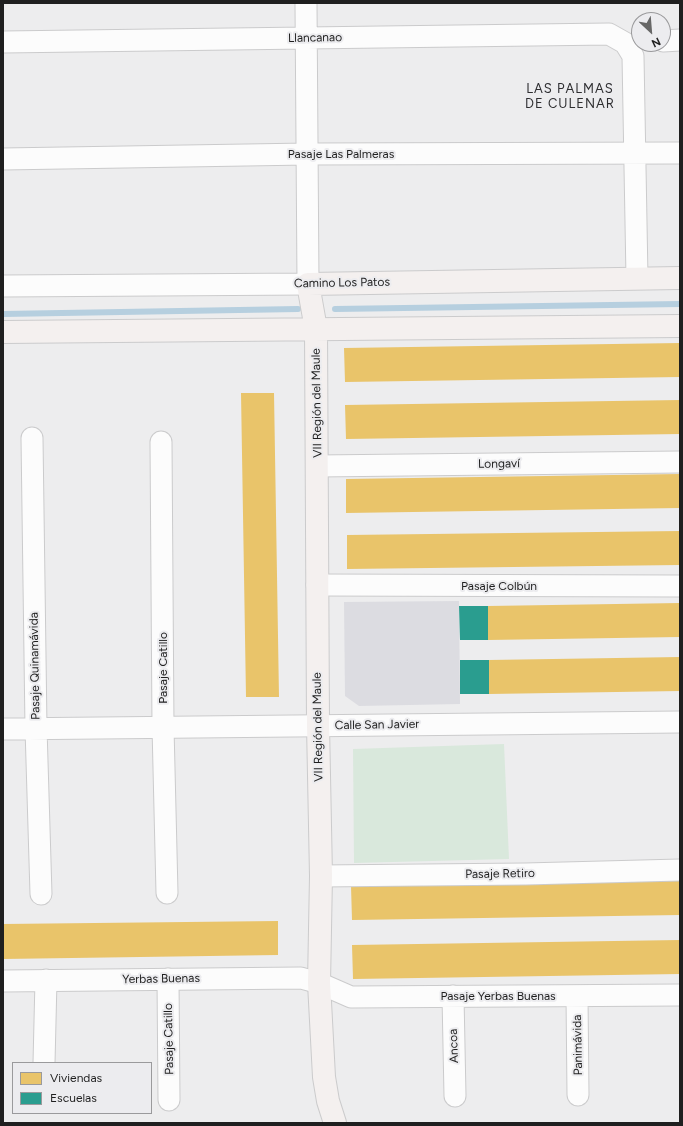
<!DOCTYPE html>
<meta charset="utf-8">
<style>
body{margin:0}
#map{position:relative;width:683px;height:1126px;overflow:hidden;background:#ededee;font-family:Figtree,sans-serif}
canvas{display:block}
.frame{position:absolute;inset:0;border:4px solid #1f1f1f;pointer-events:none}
.legend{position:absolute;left:12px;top:1062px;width:140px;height:52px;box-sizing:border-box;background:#ececef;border:1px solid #9a9a9c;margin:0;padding:5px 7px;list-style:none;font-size:12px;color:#1f1f1f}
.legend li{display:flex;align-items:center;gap:8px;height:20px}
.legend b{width:20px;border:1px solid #9a9a9c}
.north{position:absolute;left:631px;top:12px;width:40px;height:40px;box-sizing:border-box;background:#ececef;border:1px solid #9a9a9c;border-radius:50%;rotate:154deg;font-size:11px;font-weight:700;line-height:16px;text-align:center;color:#1f1f1f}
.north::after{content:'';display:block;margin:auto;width:14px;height:18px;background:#676767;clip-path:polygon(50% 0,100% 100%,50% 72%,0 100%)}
</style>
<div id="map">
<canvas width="683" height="1126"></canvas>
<div class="frame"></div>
<ul class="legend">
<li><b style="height:11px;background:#e9c46a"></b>Viviendas</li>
<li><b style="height:11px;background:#2a9d8f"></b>Escuelas</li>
</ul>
<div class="north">N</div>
</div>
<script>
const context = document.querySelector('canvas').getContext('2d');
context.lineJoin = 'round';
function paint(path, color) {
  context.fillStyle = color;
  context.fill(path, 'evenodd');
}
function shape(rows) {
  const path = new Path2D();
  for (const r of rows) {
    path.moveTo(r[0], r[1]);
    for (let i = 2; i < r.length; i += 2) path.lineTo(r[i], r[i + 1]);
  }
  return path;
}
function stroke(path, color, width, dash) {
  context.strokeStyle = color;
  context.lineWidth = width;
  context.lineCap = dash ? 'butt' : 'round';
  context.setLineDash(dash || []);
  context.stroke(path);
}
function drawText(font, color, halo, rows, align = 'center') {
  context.font = font + ' Figtree,sans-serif';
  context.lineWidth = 4;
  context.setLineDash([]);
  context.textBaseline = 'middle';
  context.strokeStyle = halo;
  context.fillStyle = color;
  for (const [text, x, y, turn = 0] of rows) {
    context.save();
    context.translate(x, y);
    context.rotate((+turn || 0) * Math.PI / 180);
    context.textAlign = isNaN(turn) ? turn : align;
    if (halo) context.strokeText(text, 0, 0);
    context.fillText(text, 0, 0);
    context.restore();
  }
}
const built = shape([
 [459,601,460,704,359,706,345,696,344,602]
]);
const green = shape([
 [504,744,509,859,354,863,353,749]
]);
const homes = shape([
 [680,343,680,377,345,382,344,348],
 [241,393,274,393,279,697,246,697],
 [680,400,680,434,346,439,345,405],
 [680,474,680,508,346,513,346,479],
 [680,531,680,565,347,569,347,535],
 [680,603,680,637,488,640,488,606],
 [680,657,680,691,489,694,489,660],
 [680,881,680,915,352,920,351,886],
 [278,921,278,955,3,959,3,924],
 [680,940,680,974,353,979,352,945]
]);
const schools = shape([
 [459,606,488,606,488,640,460,640],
 [460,660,489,660,489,694,460,694]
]);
const stream = shape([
 [335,309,680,304],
 [3,314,298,309]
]);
const street = shape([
 [663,41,680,40],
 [3,42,609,34,625,43,633,56,637,278],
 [3,159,307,154,680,153],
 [3,286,308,284,306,3],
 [32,438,36,728,41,894],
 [161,442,163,727,167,893],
 [317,466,680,462],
 [317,585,680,586],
 [3,729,680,722],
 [321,876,525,874,680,870],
 [168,979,169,1100],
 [3,981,301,978,319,983,351,997,680,995],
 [453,996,455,1096],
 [577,996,578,1095],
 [44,1063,46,980]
]);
const secondary = shape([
 [3,332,680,326],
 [335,1123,328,1101,324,1077,319,983,321,876,318,725,316,329,308,284,680,278]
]);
const streetNames = [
 ["Llancanao",315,38,-1],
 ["Pasaje Las Palmeras",341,154],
 ["Camino Los Patos",342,283,-1],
 ["VII Región del Maule",317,403,-91],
 ["Longaví",499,464,-1],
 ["Pasaje Colbún",499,586],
 ["Pasaje Quinamávida",35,666,-91],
 ["Pasaje Catillo",163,668,-90],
 ["Calle San Javier",377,725,-1],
 ["VII Región del Maule",318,727,-91],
 ["Pasaje Retiro",500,874,-1],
 ["Yerbas Buenas",161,979,-1],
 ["Pasaje Yerbas Buenas",498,996],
 ["Pasaje Catillo",169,1039,-91],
 ["Panimávida",578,1045,-91],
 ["Ancoa",454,1046,-92]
];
const neighbourhoodNames = [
 ["LAS PALMAS",570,89],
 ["DE CULENAR",570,104]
];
paint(built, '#dcdce1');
paint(green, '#d9e8dc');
paint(homes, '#e9c46a');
paint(schools, '#2a9d8f');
stroke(stream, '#b6cfdf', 6);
stroke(street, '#cbcbcc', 23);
stroke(secondary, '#cbcbcc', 24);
stroke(street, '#fcfcfc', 21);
stroke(secondary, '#f4f0ef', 22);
drawText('12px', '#1f1f1f', '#ececef', streetNames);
context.letterSpacing = '1px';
drawText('13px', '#2e2e30', '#ececef', neighbourhoodNames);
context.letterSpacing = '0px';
</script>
